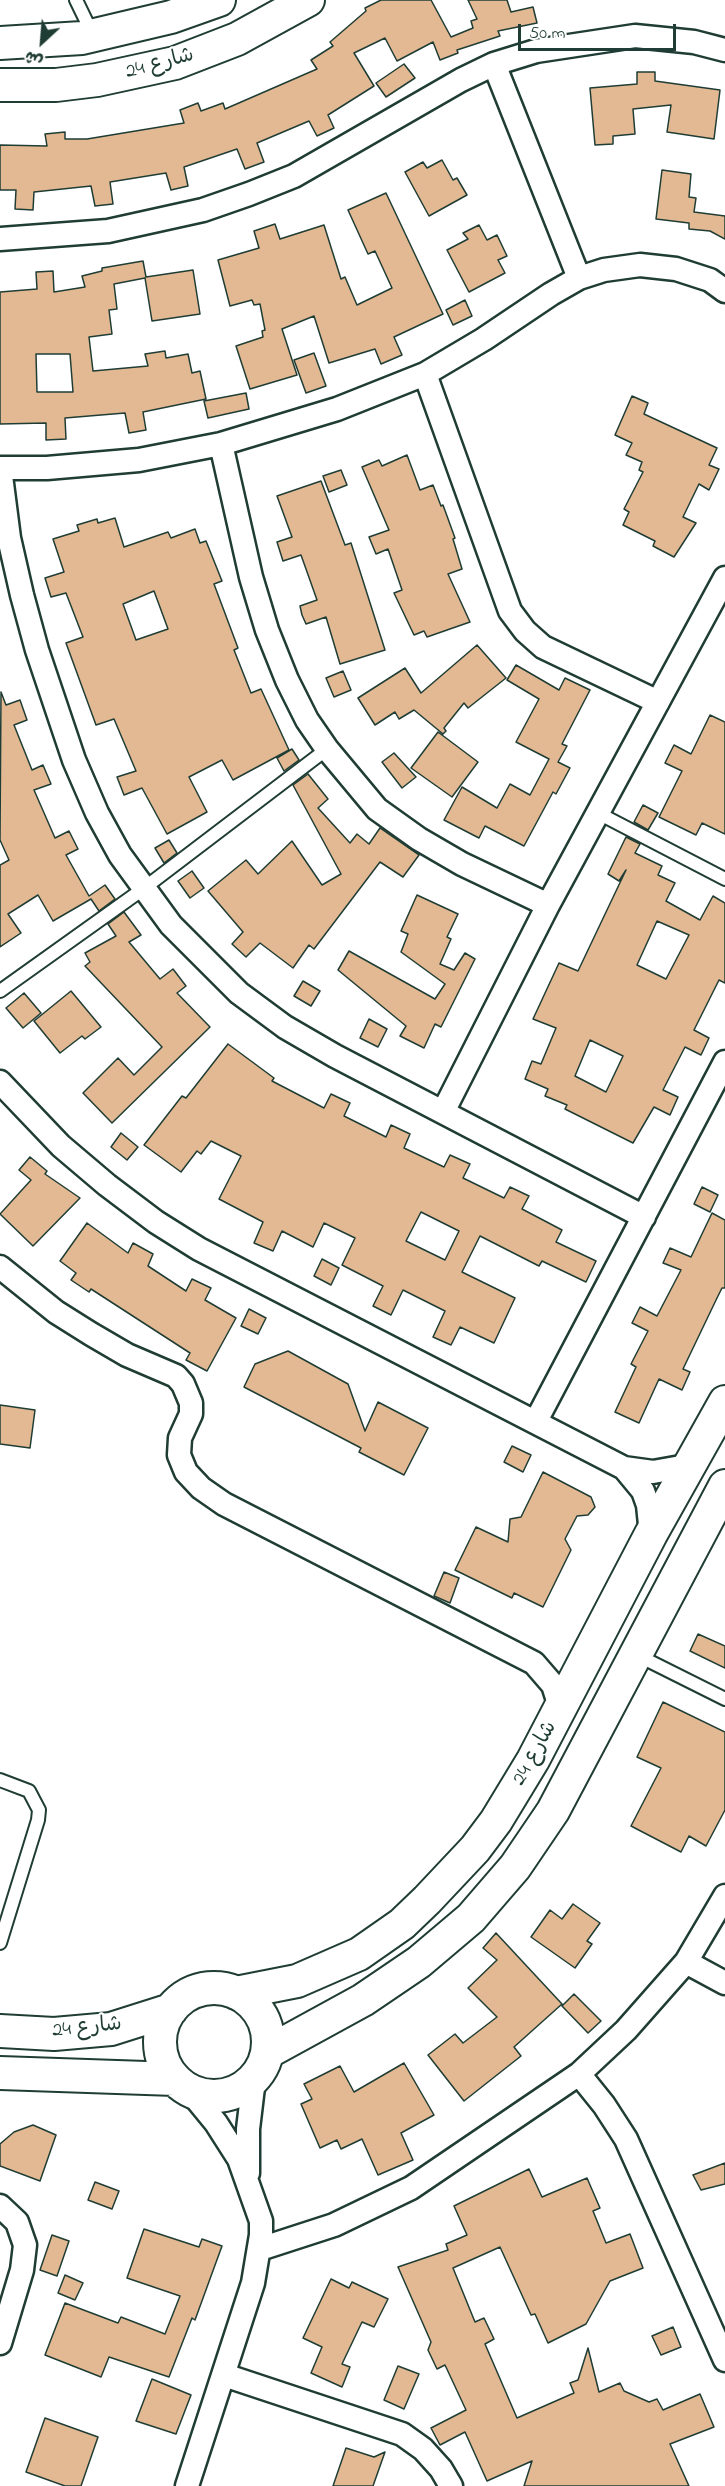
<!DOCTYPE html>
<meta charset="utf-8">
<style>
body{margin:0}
#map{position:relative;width:725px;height:2486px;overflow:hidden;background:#fff;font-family:"Indie Flower","Playpen Sans Arabic",sans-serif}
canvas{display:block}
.north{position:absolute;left:12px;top:12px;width:60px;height:60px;-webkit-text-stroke:4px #fff;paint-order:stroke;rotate:206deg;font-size:16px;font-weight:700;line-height:24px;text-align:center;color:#1f3d34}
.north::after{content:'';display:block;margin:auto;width:21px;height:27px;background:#1f3d34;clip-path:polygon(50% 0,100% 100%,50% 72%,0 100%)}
.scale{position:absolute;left:518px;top:24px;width:158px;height:27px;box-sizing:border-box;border:3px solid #1f3d34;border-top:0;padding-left:8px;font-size:18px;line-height:21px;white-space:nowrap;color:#1f3d34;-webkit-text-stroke:4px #fff;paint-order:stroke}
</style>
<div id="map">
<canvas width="725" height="2486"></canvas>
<div class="north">ش</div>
<div class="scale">50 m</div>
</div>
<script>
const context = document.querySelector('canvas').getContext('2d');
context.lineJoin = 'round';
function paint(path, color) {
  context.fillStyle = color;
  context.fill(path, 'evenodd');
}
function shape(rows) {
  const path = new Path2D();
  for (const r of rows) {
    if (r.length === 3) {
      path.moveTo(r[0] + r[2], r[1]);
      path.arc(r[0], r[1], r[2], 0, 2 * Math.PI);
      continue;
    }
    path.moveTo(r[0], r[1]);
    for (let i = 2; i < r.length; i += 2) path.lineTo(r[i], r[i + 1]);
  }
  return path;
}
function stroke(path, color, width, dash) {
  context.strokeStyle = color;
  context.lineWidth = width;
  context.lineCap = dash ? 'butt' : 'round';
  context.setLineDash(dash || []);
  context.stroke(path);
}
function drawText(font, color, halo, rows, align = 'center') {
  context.font = font + ' "Indie Flower","Playpen Sans Arabic",sans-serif';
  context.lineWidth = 4.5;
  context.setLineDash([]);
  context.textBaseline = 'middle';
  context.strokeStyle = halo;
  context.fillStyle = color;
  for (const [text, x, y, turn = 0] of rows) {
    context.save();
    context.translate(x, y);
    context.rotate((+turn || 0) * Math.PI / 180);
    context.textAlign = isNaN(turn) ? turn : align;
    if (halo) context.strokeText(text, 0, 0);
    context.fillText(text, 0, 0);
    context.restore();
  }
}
const building = shape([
 [381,0,431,0,451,37,473,28,471,21,477,19,468,0,507,0,511,12,533,7,537,23,498,31,500,36,457,50,458,53,440,60,433,42,397,61,385,38,354,53,374,86,328,115,334,128,317,136,309,121,257,143,264,162,245,169,237,149,184,167,188,186,171,190,166,173,110,182,113,204,95,206,91,186,34,192,33,210,15,209,16,190,0,190,0,145,47,146,45,134,65,132,65,139,87,139,184,123,180,110,198,103,201,111,223,103,225,109,317,69,311,60,333,46,330,42,366,11,365,8,381,0],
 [404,64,415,78,386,97,376,83,404,64],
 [637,72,655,72,655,81,720,90,714,139,667,132,671,105,633,109,635,134,613,136,613,144,595,145,590,88,637,84,637,72],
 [442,160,453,180,457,178,467,195,429,216,405,172,423,162,427,168,442,160],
 [662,170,691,174,689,197,696,198,694,212,725,216,725,239,710,231,689,229,689,223,656,219,662,170],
 [386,193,443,314,394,337,402,355,381,364,375,349,329,363,314,316,282,329,297,375,250,389,236,346,263,337,262,331,265,330,260,304,254,305,252,300,230,306,218,260,259,248,254,231,275,224,280,239,324,225,341,279,345,277,357,305,392,288,375,251,368,254,348,210,386,193],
 [479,225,487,240,497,235,507,256,498,260,505,273,469,292,447,250,468,239,463,233,479,225],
 [143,261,146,277,193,270,200,314,152,321,145,278,114,284,117,309,109,310,112,334,89,337,93,371,148,366,145,354,165,351,166,358,188,354,192,373,200,371,206,399,143,412,146,430,129,433,125,413,65,418,66,439,46,440,46,423,0,424,0,292,37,289,36,272,53,271,54,292,85,287,82,276,102,271,102,268,143,261],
 [36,354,70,354,73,392,37,392,36,354],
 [465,300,472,316,453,325,446,310,465,300],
 [314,353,326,386,306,393,294,360,314,353],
 [246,393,249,409,208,418,204,401,246,393],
 [632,396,648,403,644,414,717,448,709,465,719,469,709,490,699,484,683,517,696,523,674,557,653,546,655,541,623,525,629,512,624,509,643,472,639,470,642,462,626,455,632,443,615,435,632,396],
 [407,455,420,490,433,485,441,506,443,505,455,538,453,539,462,569,448,574,470,622,427,637,424,631,414,635,394,593,402,590,388,549,376,554,369,537,389,530,362,467,379,460,382,466,407,455],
 [341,470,347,485,329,492,323,476,341,470],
 [321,481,345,545,351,543,385,650,340,664,326,617,306,624,302,615,300,606,317,600,301,555,283,561,277,542,292,537,277,496,321,481],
 [115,518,124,547,168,532,171,538,195,529,200,543,206,541,222,581,214,584,238,648,234,650,251,693,261,689,289,750,233,780,222,760,189,777,207,812,167,834,142,788,124,795,117,777,136,771,114,719,96,725,66,643,83,637,66,593,51,597,45,578,64,572,53,539,79,531,77,525,97,519,98,523,115,518],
 [154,591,168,629,136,640,123,604,154,591],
 [477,645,506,678,468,708,464,703,444,728,446,731,443,734,414,710,399,719,395,712,375,725,358,698,405,668,421,693,477,645],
 [516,665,559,690,565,678,590,690,562,744,567,746,558,762,570,768,556,794,553,792,524,846,485,826,479,838,444,820,462,787,497,808,510,784,530,795,549,759,516,742,539,699,507,680,516,665],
 [343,671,351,690,334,697,326,678,343,671],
 [1,692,6,705,20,700,27,720,14,725,32,770,43,765,51,784,34,790,55,838,69,831,78,849,66,855,89,896,105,885,115,899,99,911,91,899,53,921,38,895,8,914,21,933,0,947,0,865,9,860,0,840,1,692],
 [710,715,725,722,725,834,702,823,696,835,659,817,682,771,665,763,674,745,691,754,710,715],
 [438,732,478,762,452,797,411,768,438,732],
 [292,749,299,760,284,771,277,758,292,749],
 [394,753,416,777,402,788,382,762,394,753],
 [308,774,328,799,318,808,350,843,357,834,369,844,380,828,419,855,403,877,380,862,314,949,309,945,293,968,260,943,246,957,232,944,243,932,208,891,246,860,258,874,292,841,322,885,341,874,293,785,308,774],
 [643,805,658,813,648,830,634,822,643,805],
 [626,837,640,844,635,853,662,866,658,875,675,883,666,901,700,920,713,896,725,903,725,983,719,980,694,1030,709,1038,701,1055,685,1047,663,1090,678,1097,670,1115,654,1107,633,1143,565,1109,567,1105,545,1096,548,1089,525,1079,532,1061,541,1064,556,1028,533,1019,559,963,578,971,626,870,619,881,608,874,626,837],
 [657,921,689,935,666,979,637,965,657,921],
 [590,1040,623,1056,606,1092,575,1076,590,1040],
 [169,840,177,853,164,863,155,848,169,840],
 [192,871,204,888,190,898,178,881,192,871],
 [417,895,458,914,447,937,451,939,440,964,454,970,465,953,475,959,441,1027,435,1024,424,1048,400,1036,406,1026,338,970,349,951,435,999,445,984,401,952,408,934,401,931,417,895],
 [124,912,141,935,129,942,160,979,173,969,186,986,177,993,210,1027,112,1123,83,1093,118,1058,134,1075,162,1047,85,966,90,962,85,953,116,936,108,924,124,912],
 [303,981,320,991,311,1006,294,996,303,981],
 [71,991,101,1027,85,1039,82,1036,60,1053,34,1021,71,991],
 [24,993,41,1013,23,1028,6,1008,24,993],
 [369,1019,387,1029,378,1047,360,1038,369,1019],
 [228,1044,274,1078,272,1081,324,1108,331,1094,350,1103,344,1116,386,1137,391,1125,410,1134,404,1148,444,1167,450,1155,470,1164,463,1178,504,1198,510,1187,529,1196,522,1209,562,1230,556,1242,596,1261,586,1282,542,1261,539,1266,480,1236,462,1272,515,1298,494,1343,460,1327,451,1345,433,1337,445,1311,403,1290,391,1315,373,1306,383,1286,342,1265,355,1238,324,1223,313,1247,282,1231,273,1251,254,1243,263,1222,219,1199,241,1156,211,1141,201,1154,197,1151,181,1172,144,1145,182,1096,186,1098,228,1044],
 [421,1212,459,1231,445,1260,406,1241,421,1212],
 [121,1133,138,1147,127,1160,111,1147,121,1133],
 [30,1157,47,1171,45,1174,80,1198,33,1246,0,1214,31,1180,19,1170,30,1157],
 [702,1187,718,1195,710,1212,694,1204,702,1187],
 [712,1213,725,1220,725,1288,722,1288,717,1298,683,1369,690,1372,682,1390,659,1379,639,1423,615,1412,636,1367,631,1364,648,1331,632,1323,640,1307,657,1316,681,1270,663,1263,670,1248,691,1257,712,1213],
 [87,1223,128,1253,133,1243,153,1254,148,1266,186,1291,192,1279,211,1288,205,1300,236,1318,207,1371,186,1360,190,1353,91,1289,89,1292,71,1280,76,1273,60,1261,87,1223],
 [322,1259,339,1268,331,1285,314,1276,322,1259],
 [249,1309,266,1318,258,1334,241,1326,249,1309],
 [288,1351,348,1384,365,1431,378,1402,428,1428,404,1475,359,1452,361,1448,244,1387,255,1364,288,1351],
 [0,1405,35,1410,30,1448,0,1444,0,1405],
 [512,1446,531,1455,523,1472,504,1462,512,1446],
 [543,1472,591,1497,595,1507,588,1515,577,1516,565,1539,571,1550,543,1607,514,1593,512,1598,455,1570,476,1527,508,1542,510,1519,521,1517,543,1472],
 [444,1572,459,1578,450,1603,434,1596,444,1572],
 [698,1634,725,1646,725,1668,690,1651,698,1634],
 [663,1702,725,1732,725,1810,706,1846,689,1836,681,1852,631,1826,661,1768,637,1757,663,1702],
 [573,1904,600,1923,587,1941,592,1944,575,1968,531,1937,550,1910,562,1919,573,1904],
 [496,1933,562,2004,514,2047,521,2056,464,2101,428,2055,455,2034,463,2043,497,2017,468,1988,497,1960,483,1948,496,1933],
 [574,1994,601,2021,588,2033,562,2006,574,1994],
 [404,2063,434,2115,401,2133,413,2160,378,2175,362,2139,341,2149,337,2140,320,2148,301,2104,312,2099,304,2084,340,2066,354,2092,404,2063],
 [33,2125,56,2135,40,2181,0,2166,0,2144,14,2132,33,2125],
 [725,2163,725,2184,701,2190,693,2175,725,2163],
 [529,2169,542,2197,587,2178,600,2208,593,2211,606,2243,630,2234,643,2268,610,2281,586,2324,548,2343,535,2314,531,2315,500,2247,453,2268,475,2322,484,2318,494,2339,485,2344,517,2418,574,2393,570,2383,578,2380,588,2348,599,2392,620,2383,624,2391,649,2402,657,2399,663,2410,700,2394,714,2427,670,2444,689,2486,524,2486,532,2461,487,2481,465,2432,440,2445,431,2428,466,2410,445,2365,437,2369,428,2350,431,2342,398,2267,448,2250,446,2244,467,2235,454,2206,529,2169],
 [95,2182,119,2191,112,2209,88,2200,95,2182],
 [144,2229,199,2247,202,2239,222,2246,195,2320,192,2318,169,2377,109,2357,101,2377,45,2355,65,2303,118,2323,121,2317,165,2334,180,2296,127,2278,144,2229],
 [52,2235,69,2241,57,2276,40,2270,52,2235],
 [65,2275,83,2283,75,2300,58,2293,65,2275],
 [331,2279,349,2288,352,2282,388,2299,374,2327,362,2322,342,2364,350,2367,342,2387,311,2373,322,2347,303,2338,331,2279],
 [673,2327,681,2347,661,2355,652,2336,673,2327],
 [398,2366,419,2374,404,2409,384,2400,398,2366],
 [152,2379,191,2395,176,2434,136,2421,152,2379],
 [45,2418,98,2437,81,2486,65,2486,26,2472,45,2418],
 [346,2448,374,2457,385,2452,373,2486,333,2486,346,2448]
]);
const lane = shape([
 [76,0,93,35],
 [598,813,725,879],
 [0,991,143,889,327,749],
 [637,1655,725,1699],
 [0,1780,29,1791,39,1810,38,1820,0,1943]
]);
const street = shape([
 [494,64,579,278],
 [0,239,108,231,203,210,249,194,294,176,461,80,494,64,536,51,635,36,694,42,725,50],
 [425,374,510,611,525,631,543,647,658,702],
 [221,444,251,577,267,630,287,680,307,720,327,749,377,809,419,839,462,864,548,905],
 [0,1082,61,1146,107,1185,156,1222,199,1249,624,1468,653,1472,681,1467,694,1461],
 [443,1112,548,905,725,578],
 [644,1217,335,1056,285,1027,239,993,171,925,120,855,97,813,74,760,37,650,22,595,9,538,0,468,47,468,139,460,221,444,337,409,425,374,484,339,551,294,579,278,604,270,640,265,676,269,710,280,725,291],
 [0,1267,56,1312,91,1334,127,1355,176,1376,183,1384,191,1403,191,1414,180,1438,179,1455,186,1472,201,1488,224,1504,534,1663,553,1685,561,1710],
 [536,1421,725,1062],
 [624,1468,643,1491,648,1505,651,1534],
 [686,1962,725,1983],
 [579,2074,604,2105,626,2139,725,2360],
 [248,2173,248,2129,254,2079],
 [0,2206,17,2222,25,2245,22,2270,0,2343],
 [260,2249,334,2225,411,2188,579,2074,626,2030,686,1962,725,1896],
 [224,2375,402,2434,423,2449,441,2469,451,2486],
 [187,2486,253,2283,261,2235,261,2221,239,2159,216,2123,189,2090]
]);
const secondary = shape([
 [0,43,82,38,171,17,219,0],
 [0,85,56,85,97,80,175,63,237,39,308,0],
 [214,2042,54],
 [236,1993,297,1981,359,1954,402,1924,427,1900,475,1849,496,1821,533,1760,651,1534,725,1402],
 [0,2031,54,2034,111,2029,171,2010],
 [268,2052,363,2000,419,1962,471,1918,515,1867,553,1811,725,1486],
 [0,2073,175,2079]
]);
const streetNames = [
 ["شارع 24",160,65,-15],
 ["شارع 24",536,1754,-61],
 ["شارع 24",87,2029,-6]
];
paint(building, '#e3b993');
stroke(building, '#1f3d34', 1.5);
stroke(lane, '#1f3d34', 16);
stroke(street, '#1f3d34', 27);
stroke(secondary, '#1f3d34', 36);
stroke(lane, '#fff', 12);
stroke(street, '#fff', 22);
stroke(secondary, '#fff', 32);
drawText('21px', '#1f3d34', '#fff', streetNames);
</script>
